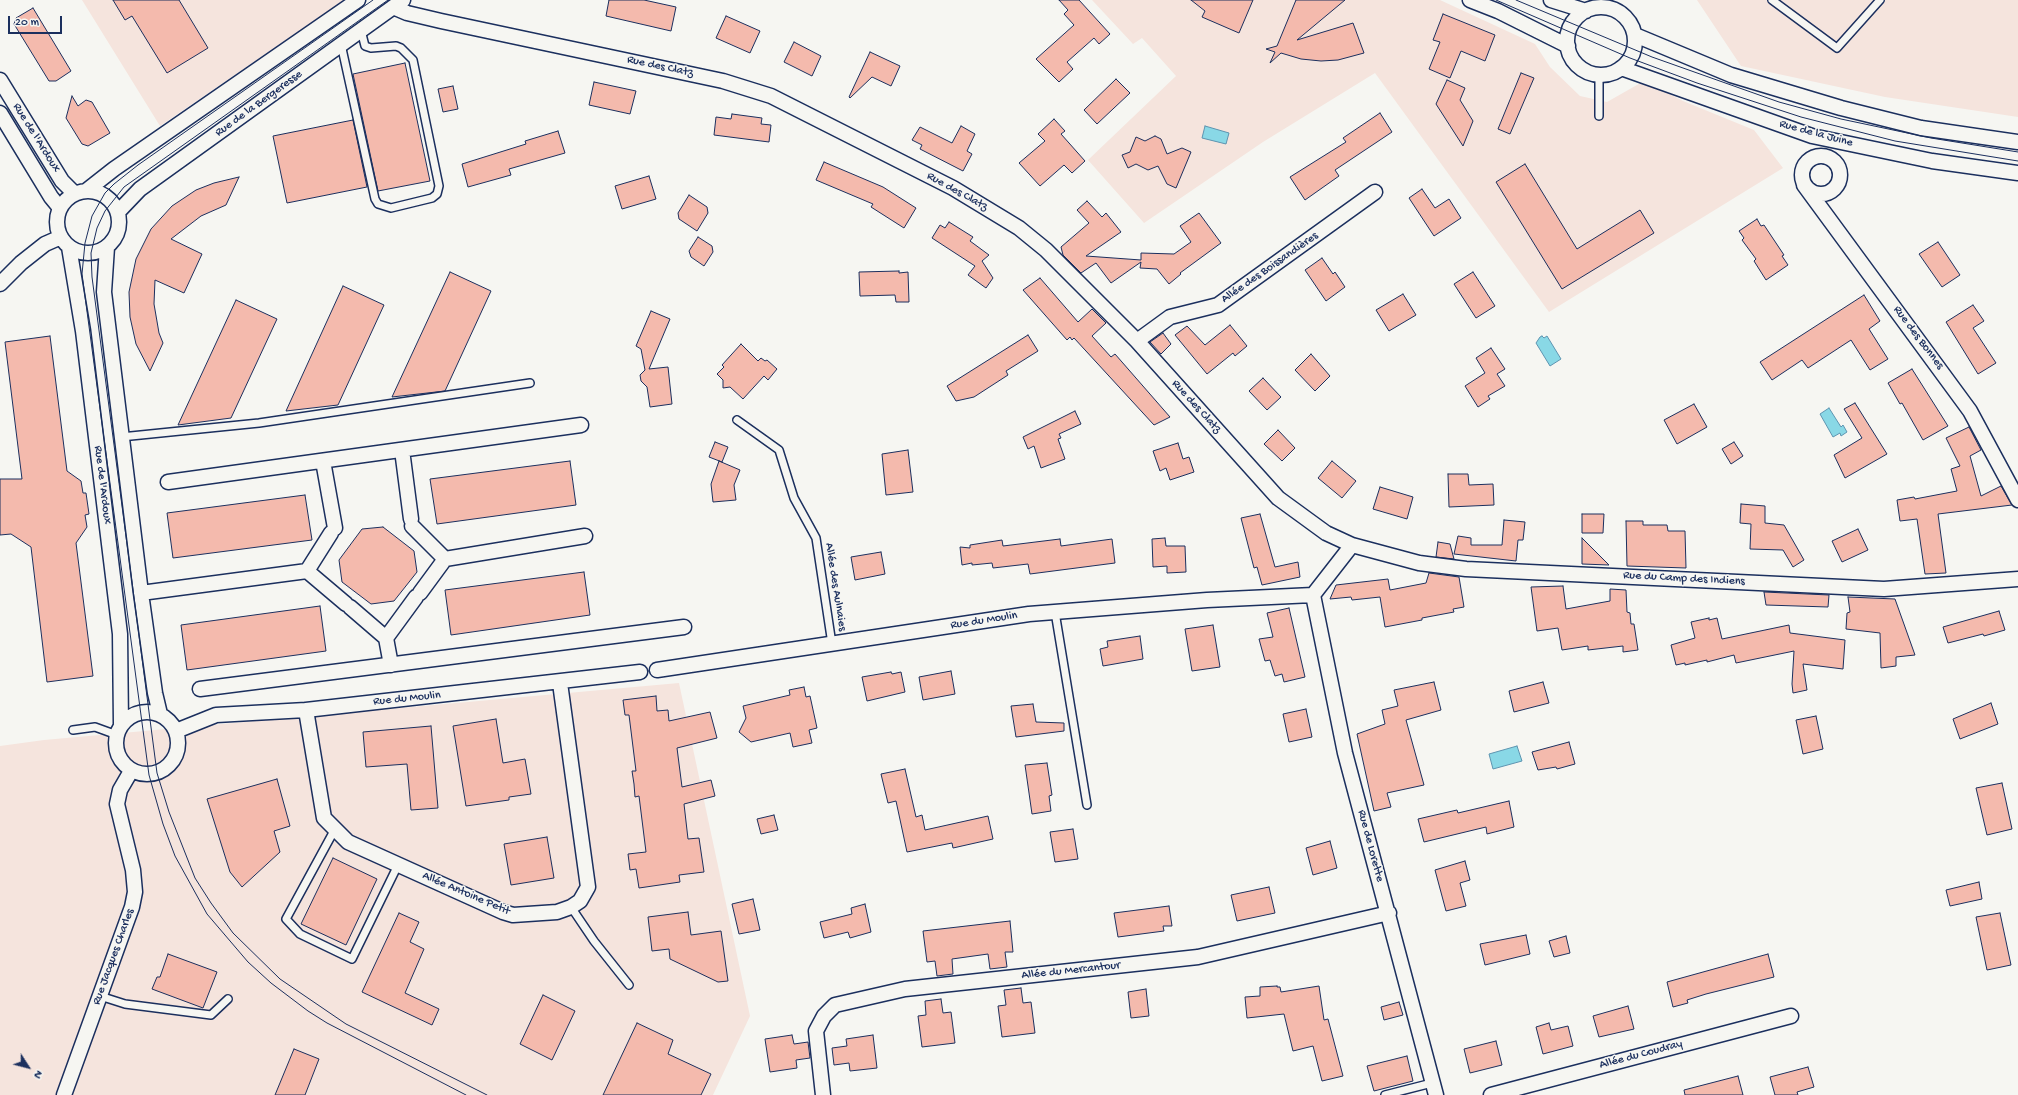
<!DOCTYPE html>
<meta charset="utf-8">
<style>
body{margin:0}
#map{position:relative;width:2018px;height:1095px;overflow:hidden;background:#f6f6f2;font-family:"Gochi Hand",sans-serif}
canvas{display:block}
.north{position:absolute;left:8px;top:1047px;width:40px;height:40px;-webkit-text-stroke:3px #f6f6f2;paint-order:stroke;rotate:126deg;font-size:11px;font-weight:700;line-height:16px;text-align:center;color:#1b2f5e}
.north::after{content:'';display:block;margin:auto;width:14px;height:18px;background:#1b2f5e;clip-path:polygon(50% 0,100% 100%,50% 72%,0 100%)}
.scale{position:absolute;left:8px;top:16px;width:54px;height:18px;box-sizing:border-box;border:2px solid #1b2f5e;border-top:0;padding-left:5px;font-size:12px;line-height:14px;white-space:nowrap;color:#1b2f5e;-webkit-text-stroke:3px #f6f6f2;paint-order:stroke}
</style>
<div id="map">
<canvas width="2018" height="1095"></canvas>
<div class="north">N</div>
<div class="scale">20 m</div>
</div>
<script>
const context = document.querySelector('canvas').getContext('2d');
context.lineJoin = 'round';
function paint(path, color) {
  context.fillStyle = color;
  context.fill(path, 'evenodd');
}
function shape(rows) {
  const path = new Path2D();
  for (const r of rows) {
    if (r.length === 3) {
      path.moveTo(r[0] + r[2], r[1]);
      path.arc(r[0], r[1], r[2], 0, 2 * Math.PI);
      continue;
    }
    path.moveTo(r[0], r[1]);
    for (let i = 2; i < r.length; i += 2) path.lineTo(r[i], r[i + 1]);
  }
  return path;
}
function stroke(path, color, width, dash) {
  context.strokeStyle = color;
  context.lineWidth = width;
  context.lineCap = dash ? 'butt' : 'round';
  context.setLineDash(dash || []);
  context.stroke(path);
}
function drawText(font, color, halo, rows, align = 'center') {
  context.font = font + ' "Gochi Hand",sans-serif';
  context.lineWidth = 3;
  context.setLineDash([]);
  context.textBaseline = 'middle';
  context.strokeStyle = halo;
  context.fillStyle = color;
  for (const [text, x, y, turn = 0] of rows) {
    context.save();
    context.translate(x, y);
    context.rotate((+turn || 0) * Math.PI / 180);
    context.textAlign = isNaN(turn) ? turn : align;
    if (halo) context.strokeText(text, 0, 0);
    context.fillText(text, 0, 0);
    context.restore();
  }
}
const built = shape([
 [82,0,344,0,160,126],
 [1092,0,1440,0,1535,44,1550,67,1580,96,1607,102,1644,81,1683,101,1754,130,1783,168,1549,312,1375,73,1263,142,1144,223,1088,160,1176,76,1142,38,1133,44],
 [1697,0,2018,0,2018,117,1885,97,1741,66],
 [679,683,750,1016,713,1095,0,1095,0,746,44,740]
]);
const water = shape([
 [1205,126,1229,133,1226,144,1202,138,1205,126],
 [1542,336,1544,338,1547,336,1561,359,1550,366,1536,343,1540,337,1542,336],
 [1829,408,1841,427,1843,425,1847,432,1841,436,1840,433,1833,437,1820,414,1829,408],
 [1517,746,1522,761,1493,769,1489,754,1517,746]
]);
const building = shape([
 [113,0,179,0,208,48,167,73,132,16,125,20,113,0],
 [609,0,644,0,676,7,671,31,606,16,609,0],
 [1059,0,1079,0,1110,34,1099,44,1094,38,1067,62,1073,69,1059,82,1036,59,1074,25,1064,14,1068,10,1059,0],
 [1191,0,1253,0,1239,33,1202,17,1205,11,1191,0],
 [1296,0,1345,0,1297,40,1353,23,1364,53,1338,60,1321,61,1301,59,1281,53,1270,63,1275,52,1266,49,1277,46,1296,0],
 [33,8,71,71,56,81,49,81,14,24,16,18,33,8],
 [1443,14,1495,35,1485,61,1461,51,1450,78,1429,69,1440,42,1433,40,1443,14],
 [726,16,760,31,750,53,716,38,726,16],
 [794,42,821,56,812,76,784,62,794,42],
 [870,52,900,66,891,86,872,77,850,98,849,97,870,52],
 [405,63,430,181,378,191,353,74,405,63],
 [1521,73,1534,78,1510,134,1498,129,1521,73],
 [1116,79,1130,93,1097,124,1084,110,1116,79],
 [1447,80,1465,88,1460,100,1473,121,1463,146,1436,104,1447,80],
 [594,82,636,91,630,114,589,105,594,82],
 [453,86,458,109,443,112,438,89,453,86],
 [72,96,78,106,86,100,92,102,110,133,88,146,82,144,66,118,72,96],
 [1380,113,1392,132,1335,170,1339,176,1305,200,1290,177,1346,142,1343,138,1380,113],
 [732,114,762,118,761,124,771,125,769,142,714,135,716,117,731,119,732,114],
 [1054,119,1065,131,1061,134,1085,161,1072,173,1064,165,1040,186,1019,163,1045,141,1038,134,1054,119],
 [353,120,367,187,287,203,273,136,353,120],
 [961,126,975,134,967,151,972,154,963,171,920,149,922,145,912,140,920,127,952,143,961,126],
 [558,131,565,153,509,169,511,175,468,187,462,164,526,144,525,141,558,131],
 [1155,136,1161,139,1167,154,1182,148,1191,152,1176,188,1167,184,1158,166,1148,170,1136,164,1128,168,1122,155,1130,152,1136,137,1145,141,1155,136],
 [824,162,883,187,916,208,904,228,871,207,873,204,816,180,824,162],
 [1525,164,1577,249,1640,210,1654,233,1562,289,1496,182,1525,164],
 [649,176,656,199,622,209,615,186,649,176],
 [239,177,226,205,201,216,171,239,202,254,184,293,155,280,154,304,159,333,163,343,150,371,136,344,130,317,129,292,136,259,151,229,172,206,196,190,214,183,239,177],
 [1422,189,1435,208,1449,199,1461,218,1434,236,1409,198,1422,189],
 [689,195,707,207,708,213,697,231,679,219,678,213,689,195],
 [1087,201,1102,217,1106,213,1121,232,1086,256,1141,260,1141,253,1174,254,1191,242,1180,226,1199,213,1221,243,1180,273,1181,274,1169,284,1157,269,1140,268,1141,262,1111,283,1096,263,1081,273,1063,255,1061,247,1089,223,1077,210,1087,201],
 [1757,219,1761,226,1764,225,1784,255,1782,256,1788,265,1766,280,1754,261,1756,259,1742,240,1744,238,1739,231,1757,219],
 [949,222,973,237,970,241,989,255,982,261,993,278,986,288,968,275,975,266,932,238,940,225,945,228,949,222],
 [698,237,712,246,713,252,704,266,691,257,689,251,698,237],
 [1938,242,1960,275,1942,287,1919,254,1938,242],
 [1322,258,1333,274,1335,272,1345,287,1326,301,1305,270,1322,258],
 [899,271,899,273,908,272,909,302,896,302,895,295,860,296,859,272,899,271],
 [450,272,491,291,445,391,392,397,450,272],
 [1473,272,1495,306,1476,318,1454,284,1473,272],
 [1040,278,1078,322,1092,309,1106,323,1092,336,1111,357,1115,354,1170,417,1154,425,1074,338,1072,340,1070,337,1067,340,1023,290,1040,278],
 [343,286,384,305,338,405,286,411,343,286],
 [1403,294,1416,315,1389,331,1376,310,1403,294],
 [1864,295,1880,321,1869,329,1888,359,1870,370,1851,340,1808,368,1802,360,1772,380,1760,362,1864,295],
 [236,300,277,319,231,418,178,425,236,300],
 [1973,305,1984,321,1973,328,1996,363,1978,374,1946,322,1973,305],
 [651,311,670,319,649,369,668,367,672,404,650,407,647,387,641,381,640,375,645,370,641,349,636,346,651,311],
 [1230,325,1247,346,1235,356,1233,353,1207,374,1175,335,1187,326,1205,345,1230,325],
 [1163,333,1171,344,1161,354,1150,342,1163,333],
 [1028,335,1038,351,1006,371,1008,375,974,397,956,401,947,386,1028,335],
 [50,336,67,471,81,481,83,493,86,493,89,514,85,515,87,527,76,543,93,676,47,682,31,547,11,534,0,535,0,479,22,479,5,342,50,336],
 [741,344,758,361,761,358,765,361,767,360,777,369,768,380,764,376,743,399,730,387,723,388,723,380,717,374,724,367,722,365,741,344],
 [1491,348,1505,369,1497,374,1505,386,1488,396,1490,399,1478,407,1465,386,1485,373,1476,358,1491,348],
 [1311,354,1330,376,1315,391,1295,370,1311,354],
 [1912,369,1948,426,1923,440,1902,403,1900,404,1888,383,1912,369],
 [1263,378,1281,397,1267,410,1249,391,1263,378],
 [1855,403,1887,454,1845,478,1834,455,1862,438,1844,409,1855,403],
 [1694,404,1707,427,1677,444,1664,420,1694,404],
 [1075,411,1081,424,1059,434,1061,438,1058,439,1065,459,1041,468,1034,446,1028,449,1023,437,1075,411],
 [1969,427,1981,450,1970,456,1981,496,2001,486,2012,505,1938,514,1946,573,1925,574,1917,519,1900,521,1897,500,1914,497,1915,499,1957,491,1951,469,1960,466,1946,438,1969,427],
 [1278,430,1295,448,1282,461,1264,444,1278,430],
 [715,442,728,447,722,462,709,457,715,442],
 [1734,442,1743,456,1731,464,1722,449,1734,442],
 [1178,443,1183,459,1189,457,1194,472,1170,480,1166,468,1160,471,1153,451,1178,443],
 [908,450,913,492,886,495,882,454,908,450],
 [570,461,576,505,437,524,430,479,570,461],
 [719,461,740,470,734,485,736,500,713,502,711,484,719,461],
 [1332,461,1356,481,1342,498,1318,478,1332,461],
 [1448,474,1468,474,1469,485,1493,484,1494,505,1449,507,1448,474],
 [1380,487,1413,497,1407,519,1373,509,1380,487],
 [305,495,312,540,173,558,167,513,305,495],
 [1741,504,1765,506,1765,523,1784,525,1804,560,1793,567,1783,550,1750,549,1751,524,1740,523,1741,504],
 [1260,514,1275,567,1298,562,1300,577,1262,585,1257,567,1254,568,1241,518,1260,514],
 [1582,514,1604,514,1603,533,1582,533,1582,514],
 [1504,520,1525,522,1523,540,1518,540,1516,561,1454,554,1458,536,1471,538,1471,545,1502,545,1504,520],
 [1626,521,1643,521,1643,525,1667,525,1668,531,1685,531,1686,568,1627,566,1626,521],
 [383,527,414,551,417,572,394,601,371,604,342,582,339,560,362,529,383,527],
 [1858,529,1868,550,1842,562,1832,541,1858,529],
 [1165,538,1166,546,1185,546,1186,572,1167,573,1167,566,1153,567,1152,539,1165,538],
 [1582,538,1609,565,1582,564,1582,538],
 [1060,539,1061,546,1112,539,1115,563,1030,574,1028,564,993,568,992,563,972,565,972,563,962,565,960,547,970,548,970,545,1002,540,1003,546,1060,539],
 [1438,542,1450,544,1454,559,1436,557,1438,542],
 [881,552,885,574,855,580,851,557,881,552],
 [584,572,590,615,451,635,445,590,584,572],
 [1429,573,1459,577,1464,607,1453,609,1454,612,1422,618,1422,620,1385,627,1380,597,1352,600,1351,597,1330,599,1336,585,1388,579,1390,590,1426,583,1429,573],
 [1563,586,1566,609,1610,601,1610,589,1626,590,1627,612,1630,613,1631,624,1634,624,1638,650,1623,652,1623,646,1588,650,1588,646,1562,650,1558,628,1537,631,1531,587,1563,586],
 [1764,592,1829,595,1828,607,1766,605,1764,592],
 [1848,597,1895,599,1915,655,1896,657,1896,666,1881,668,1880,633,1846,629,1847,613,1850,612,1848,597],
 [320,606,326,651,187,670,181,625,320,606],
 [1289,608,1305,677,1284,682,1282,674,1275,676,1270,660,1265,661,1259,639,1273,637,1267,613,1289,608],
 [1999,611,2005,630,1984,636,1983,634,1948,643,1943,627,1999,611],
 [1709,618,1709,620,1717,618,1722,639,1789,625,1790,633,1845,640,1843,669,1803,664,1807,690,1793,693,1792,684,1794,651,1736,663,1734,655,1707,662,1707,660,1685,665,1685,663,1676,665,1671,645,1695,638,1691,622,1709,618],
 [1213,625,1220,667,1192,671,1185,629,1213,625],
 [1140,636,1143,659,1103,666,1100,649,1108,647,1107,641,1140,636],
 [951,671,955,694,923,700,919,677,951,671],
 [891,672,892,674,901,672,905,692,867,701,862,677,891,672],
 [1434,682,1441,710,1406,720,1424,785,1387,793,1391,807,1374,811,1357,734,1385,724,1382,710,1398,706,1394,690,1434,682],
 [1543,682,1549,703,1514,712,1509,691,1543,682],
 [804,687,806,697,810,696,817,728,809,730,812,743,793,747,790,733,751,742,739,732,746,718,743,706,790,695,789,690,804,687],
 [656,696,657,711,668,710,669,721,710,712,717,738,677,748,682,787,711,780,715,796,684,804,688,839,699,838,704,872,679,875,680,882,639,888,636,869,630,870,628,854,646,852,639,796,635,797,634,784,632,771,636,771,629,715,625,715,623,700,656,696],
 [1991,703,1998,724,1960,739,1953,719,1991,703],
 [1033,704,1036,722,1064,723,1064,731,1016,737,1011,706,1033,704],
 [1306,709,1312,737,1289,742,1283,714,1306,709],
 [1816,716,1823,749,1803,754,1796,720,1816,716],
 [496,719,503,763,525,759,531,794,509,797,509,800,466,806,453,726,496,719],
 [431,726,438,808,411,810,407,764,366,767,363,732,431,726],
 [1569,742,1575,764,1557,769,1556,767,1538,770,1532,752,1569,742],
 [1047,763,1052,795,1049,796,1051,811,1032,814,1025,765,1047,763],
 [905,769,916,817,922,815,925,830,988,816,993,839,953,848,952,843,907,852,896,801,888,803,881,774,905,769],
 [277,779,290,826,274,831,280,852,242,887,230,872,207,799,277,779],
 [2002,783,2012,829,1987,835,1976,788,2002,783],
 [1509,801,1514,827,1487,834,1486,827,1424,842,1418,819,1457,810,1458,813,1509,801],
 [774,815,778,830,761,834,757,819,774,815],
 [1073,829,1078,859,1055,862,1050,832,1073,829],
 [547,837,554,878,511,885,504,844,547,837],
 [1330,841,1337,868,1313,875,1306,848,1330,841],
 [333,858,377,879,346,945,301,924,333,858],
 [1465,861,1470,880,1460,883,1466,906,1446,911,1435,870,1465,861],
 [1979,882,1982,899,1950,906,1946,890,1979,882],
 [1269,887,1275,913,1237,921,1231,895,1269,887],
 [753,899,760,930,739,934,732,904,753,899],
 [865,904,871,932,850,938,848,932,824,938,820,922,852,914,851,908,865,904],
 [1169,906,1172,926,1163,926,1164,931,1118,937,1114,913,1169,906],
 [688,912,691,935,721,931,728,981,718,982,670,959,669,949,652,951,648,917,688,912],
 [399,913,419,922,410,942,424,949,405,993,439,1009,432,1025,362,992,399,913],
 [2000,913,2011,965,1987,970,1976,917,2000,913],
 [1010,921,1013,952,1005,952,1007,967,990,969,988,954,952,959,953,974,937,976,935,961,927,962,923,931,1010,921],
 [1526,935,1530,954,1485,965,1480,944,1526,935],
 [1566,936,1570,953,1554,957,1549,941,1566,936],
 [168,954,217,972,203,1008,152,989,157,977,160,977,168,954],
 [1768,954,1774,977,1706,994,1687,1000,1688,1003,1673,1007,1667,982,1768,954],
 [1277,986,1277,987,1280,987,1281,992,1319,986,1324,1020,1328,1019,1343,1076,1322,1081,1313,1046,1293,1051,1284,1014,1247,1018,1245,997,1260,996,1260,987,1277,986],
 [1021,988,1023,1003,1031,1002,1035,1033,1002,1037,998,1006,1006,1005,1004,990,1021,988],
 [1146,989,1149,1016,1131,1018,1128,992,1146,989],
 [543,995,575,1011,552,1060,520,1044,543,995],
 [941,999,943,1013,951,1012,955,1043,922,1047,918,1016,926,1015,925,1001,941,999],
 [1399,1002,1403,1015,1384,1020,1381,1007,1399,1002],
 [1628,1006,1634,1029,1599,1037,1593,1016,1628,1006],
 [637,1023,673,1040,668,1054,711,1074,701,1095,603,1095,637,1023],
 [1549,1023,1551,1030,1568,1026,1573,1046,1543,1054,1536,1027,1549,1023],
 [792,1035,794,1044,808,1042,810,1058,796,1060,797,1068,770,1072,765,1039,792,1035],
 [873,1035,877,1068,850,1071,849,1063,834,1065,832,1048,847,1046,846,1039,873,1035],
 [1496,1041,1502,1065,1470,1073,1464,1049,1496,1041],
 [294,1049,319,1059,305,1095,275,1095,294,1049],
 [1407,1056,1413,1081,1374,1091,1367,1066,1407,1056],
 [1808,1067,1814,1087,1797,1092,1798,1095,1775,1095,1770,1077,1808,1067],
 [1738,1076,1743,1095,1685,1095,1684,1090,1738,1076]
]);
const lane = shape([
 [1772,0,1837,48,1880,0],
 [341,44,375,199,378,204,391,208,432,198,437,194,439,186,413,60,401,48,396,46,371,48,365,46,361,30],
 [1599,116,1599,75],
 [737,420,779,450,794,498,816,538,832,644],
 [121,437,259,423,530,383],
 [1055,612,1087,805],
 [73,730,95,727,117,735],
 [335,829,286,919,300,934,352,959,398,865],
 [571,907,594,941,629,985],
 [100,996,125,1004,211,1015,228,999],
 [1385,1095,1432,1083]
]);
const street = shape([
 [1470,0,1498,11,1568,46],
 [1551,0,1586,11],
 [393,7,407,13,441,21,723,81,771,96,953,188,1019,228,1046,250,1137,341,1278,498,1326,533,1352,545,1313,595],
 [1601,41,34],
 [1635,35,1731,75,1841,108,1921,128,2018,142],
 [1621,68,1812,136,1932,161,2018,173],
 [0,80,62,181,75,194],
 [0,113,51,197,60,208],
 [1821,175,19],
 [1804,185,1970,411,2018,500],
 [88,222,31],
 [86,191,114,169,358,0],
 [118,212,140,189,403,0],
 [69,247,83,331,120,634,121,725],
 [107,247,104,292,141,593,155,693,160,714],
 [0,284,21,263,45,244,61,237],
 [1137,341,1170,317,1218,305,1375,192],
 [402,450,411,519],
 [323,461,335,528],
 [168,482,581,425],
 [412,526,445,559,420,593],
 [1352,545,1419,563,1466,569,1884,589,2018,579],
 [445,559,585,536],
 [307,571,331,533],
 [141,593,307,571,346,604],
 [1313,595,1345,753,1436,1095],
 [350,607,386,638,416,597],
 [386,638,391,665],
 [657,670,1029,614,1207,600,1313,595],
 [200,689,684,627],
 [306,710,324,818,348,842,503,912,513,915,557,912,571,907,580,901,588,887,560,683],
 [147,743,31],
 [176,731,216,715,306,710,640,672],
 [64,1095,132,907,135,892,133,870,117,804,120,790,131,771],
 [823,1095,816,1031,824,1016,835,1005,905,989,1198,957,1389,913],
 [1491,1095,1791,1016]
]);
const tram = shape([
 [373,0,138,165,114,184,105,193,92,216,85,243,82,274,149,775,163,824,175,856,207,914,248,962,271,983,308,1011,327,1023,466,1095],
 [388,0,124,187,105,211,97,228,91,253,92,277,157,773,169,812,195,878,211,903,233,933,280,979,346,1024,487,1095],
 [1496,0,1630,58,1697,83,1801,117,1895,141,2018,161],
 [1516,0,1652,57,1779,102,1841,119,1931,138,2018,152]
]);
const streetNames = [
 ["Rue des Clatz",660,67,12],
 ["Rue de la Bergeresse",259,104,-36],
 ["Rue de la Juine",1816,134,15],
 ["Rue de l'Ardoux",36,138,58],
 ["Rue des Clatz",957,192,29],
 ["Allée des Boissandières",1270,268,-35],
 ["Rue des Bonnes",1918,338,53],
 ["Rue des Clatz",1196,407,48],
 ["Rue de l'Ardoux",102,485,83],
 ["Rue du Camp des Indiens",1684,579,3],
 ["Allée des Aulnaies",835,587,81],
 ["Rue du Moulin",984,621,-9],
 ["Rue du Moulin",407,699,-6],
 ["Rue de Lorette",1370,846,75],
 ["Allée Antoine Petit",466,894,23],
 ["Rue Jacques Charles",114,957,-70],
 ["Allée du Mercantour",1071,971,-6],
 ["Allée du Coudray",1641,1055,-15]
];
paint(built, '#f5e4dd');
paint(water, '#89d8e6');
stroke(water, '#5d94b0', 1);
paint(building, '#f4baad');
stroke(building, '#1b2f5e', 1);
stroke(lane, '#1b2f5e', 10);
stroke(street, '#1b2f5e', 17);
stroke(lane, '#f6f6f2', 7);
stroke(street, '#f6f6f2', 14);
stroke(tram, '#1b2f5e', 1);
drawText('12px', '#1b2f5e', '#f6f6f2', streetNames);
</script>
